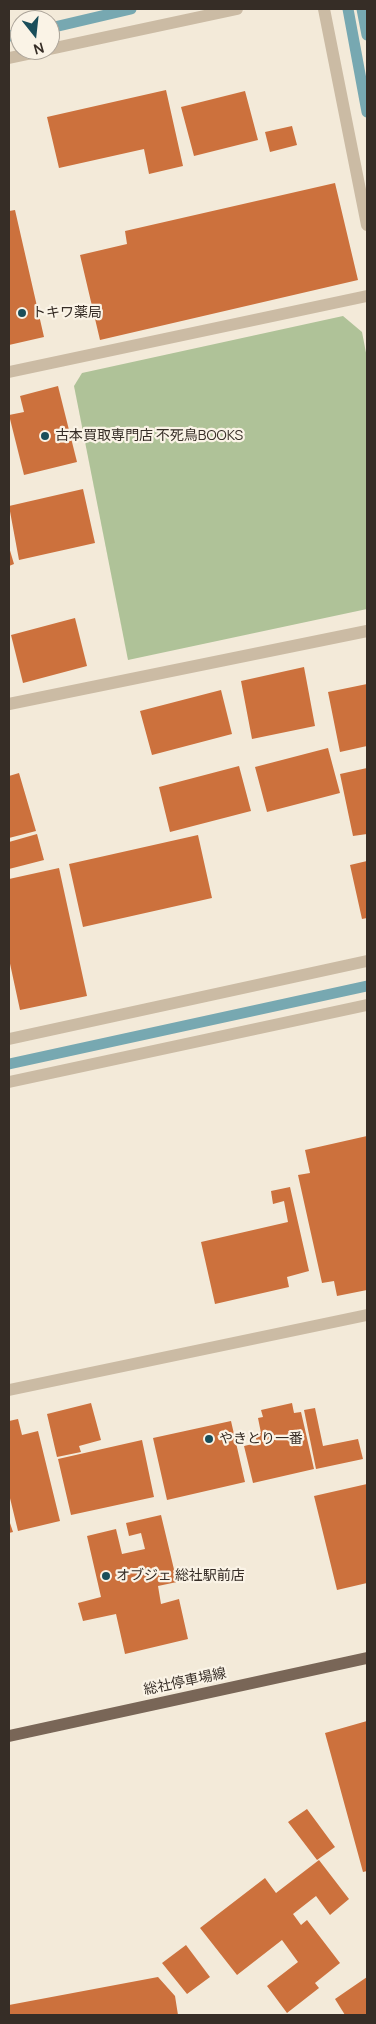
<!DOCTYPE html>
<meta charset="utf-8">
<style>
body{margin:0}
#map{position:relative;width:376px;height:2024px;overflow:hidden;background:#f3ead9;font-family:Manrope,sans-serif}
canvas{display:block}
.frame{position:absolute;inset:0;border:10px solid #362d26;pointer-events:none}
.north{position:absolute;left:10px;top:10px;width:50px;height:50px;box-sizing:border-box;background:#faf3e6;border:1px solid #aca499;border-radius:50%;rotate:164deg;font-size:14px;font-weight:700;line-height:20px;text-align:center;color:#362d26}
.north::after{content:'';display:block;margin:auto;width:18px;height:22px;background:#1a4e5a;clip-path:polygon(50% 0,100% 100%,50% 72%,0 100%)}
</style>
<div id="map">
<canvas width="376" height="2024"></canvas>
<div class="frame"></div>
<div class="north">N</div>
</div>
<script>
const context = document.querySelector('canvas').getContext('2d');
context.lineJoin = 'round';
function paint(path, color) {
  context.fillStyle = color;
  context.fill(path, 'evenodd');
}
function shape(rows) {
  const path = new Path2D();
  for (const r of rows) {
    path.moveTo(r[0], r[1]);
    for (let i = 2; i < r.length; i += 2) path.lineTo(r[i], r[i + 1]);
  }
  return path;
}
function stroke(path, color, width, dash) {
  context.strokeStyle = color;
  context.lineWidth = width;
  context.lineCap = dash ? 'butt' : 'round';
  context.setLineDash(dash || []);
  context.stroke(path);
}
function drawText(font, color, halo, rows, align = 'center') {
  context.font = font + ' Manrope,"Noto Sans JP",sans-serif';
  context.lineWidth = 4.5;
  context.setLineDash([]);
  context.textBaseline = 'middle';
  context.strokeStyle = halo;
  context.fillStyle = color;
  for (const [text, x, y, turn = 0] of rows) {
    context.save();
    context.translate(x, y);
    context.rotate((+turn || 0) * Math.PI / 180);
    context.textAlign = isNaN(turn) ? turn : align;
    if (halo) context.strokeText(text, 0, 0);
    context.fillText(text, 0, 0);
    context.restore();
  }
}
const green = shape([
 [343,316,362,332,367,358,367,609,128,660,74,386,82,373]
]);
const stream = shape([
 [348,9,367,112],
 [362,9,367,35],
 [50,28,131,9],
 [9,36,20,34],
 [9,1064,367,986]
]);
const building = shape([
 [166,90,183,166,149,174,144,149,59,168,47,117],
 [245,91,258,140,194,156,181,107],
 [292,126,297,145,270,152,265,132],
 [335,183,358,280,100,340,80,255,127,244,125,231],
 [15,210,44,337,9,345,9,211],
 [58,386,77,462,24,475,9,415,24,412,20,396],
 [83,489,95,543,19,560,9,506],
 [9,547,14,564,9,566],
 [75,618,87,666,23,683,11,635],
 [304,667,315,726,252,739,241,681],
 [367,684,367,746,340,752,328,692],
 [221,690,232,734,152,755,140,711],
 [328,748,340,793,267,812,255,767],
 [239,766,251,811,170,832,159,787],
 [367,768,367,834,353,836,340,774],
 [19,773,36,831,9,838,9,776],
 [37,834,44,860,9,869,9,842],
 [198,835,212,898,83,927,69,864],
 [367,861,367,918,362,919,350,865],
 [59,868,87,996,20,1010,9,959,9,879],
 [367,1136,367,1290,337,1296,334,1281,322,1283,298,1175,310,1173,305,1150],
 [290,1187,309,1271,287,1277,289,1287,215,1304,201,1242,288,1222,284,1201,273,1204,271,1191],
 [91,1403,101,1440,79,1446,81,1452,57,1457,47,1414],
 [292,1403,294,1413,301,1412,314,1469,253,1483,244,1446,257,1443,255,1434,261,1433,258,1418,263,1417,261,1410],
 [315,1408,323,1446,358,1439,363,1459,316,1469,304,1410],
 [18,1419,22,1435,38,1431,60,1521,18,1531,9,1494,9,1421],
 [231,1421,245,1482,167,1500,153,1438],
 [142,1440,154,1497,71,1515,58,1459],
 [367,1484,367,1583,337,1590,314,1496],
 [161,1515,177,1582,158,1586,161,1604,179,1599,188,1639,125,1654,116,1614,83,1621,78,1603,101,1597,87,1536,116,1529,122,1554,145,1549,141,1533,129,1536,126,1523],
 [9,1520,13,1532,9,1533],
 [367,1721,367,1871,363,1872,325,1733],
 [307,1809,335,1847,317,1860,288,1822],
 [319,1860,349,1899,330,1915,316,1896,293,1914,301,1925,307,1920,340,1963,315,1983,319,1988,287,2013,267,1986,298,1962,282,1940,237,1975,200,1928,265,1878,276,1893],
 [186,1945,210,1977,187,1994,162,1963],
 [158,1977,175,1996,178,2015,9,2015,9,2005],
 [367,1977,367,2015,345,2015,335,1999]
]);
const minor = shape([
 [324,9,367,225],
 [50,49,237,9],
 [9,58,47,50],
 [9,372,367,296],
 [9,704,367,631],
 [9,1039,367,961],
 [9,1082,367,1005],
 [9,1390,367,1315]
]);
const major = shape([
 [9,1736,367,1658]
]);
const markers = [
 [22,313,5,"#1a4e5a"],
 [45,436,5,"#1a4e5a"],
 [209,1439,5,"#1a4e5a"],
 [106,1576,5,"#1a4e5a"]
];
const poiNames = [
 ["トキワ薬局",32,313],
 ["古本買取専門店 不死鳥BOOKS",55,436],
 ["やきとり一番",219,1439],
 ["オブジェ 総社駅前店",116,1576]
];
const streetNames = [
 ["総社停車場線",185,1682,-12]
];
paint(green, '#afc298');
stroke(stream, '#77a8b1', 11);
paint(building, '#cc713d');
stroke(minor, '#cbbba4', 12);
stroke(major, '#796657', 12);
for (const [x, y, r, color] of markers) {
  const dot = new Path2D();
  dot.arc(x, y, r, 0, 2 * Math.PI);
  context.fillStyle = color;
  context.fill(dot);
  stroke(dot, '#faf3e6', 2);
}
drawText('14px', '#362d26', '#faf3e6', poiNames, 'left');
drawText('14px', '#362d26', '#faf3e6', streetNames);
</script>
